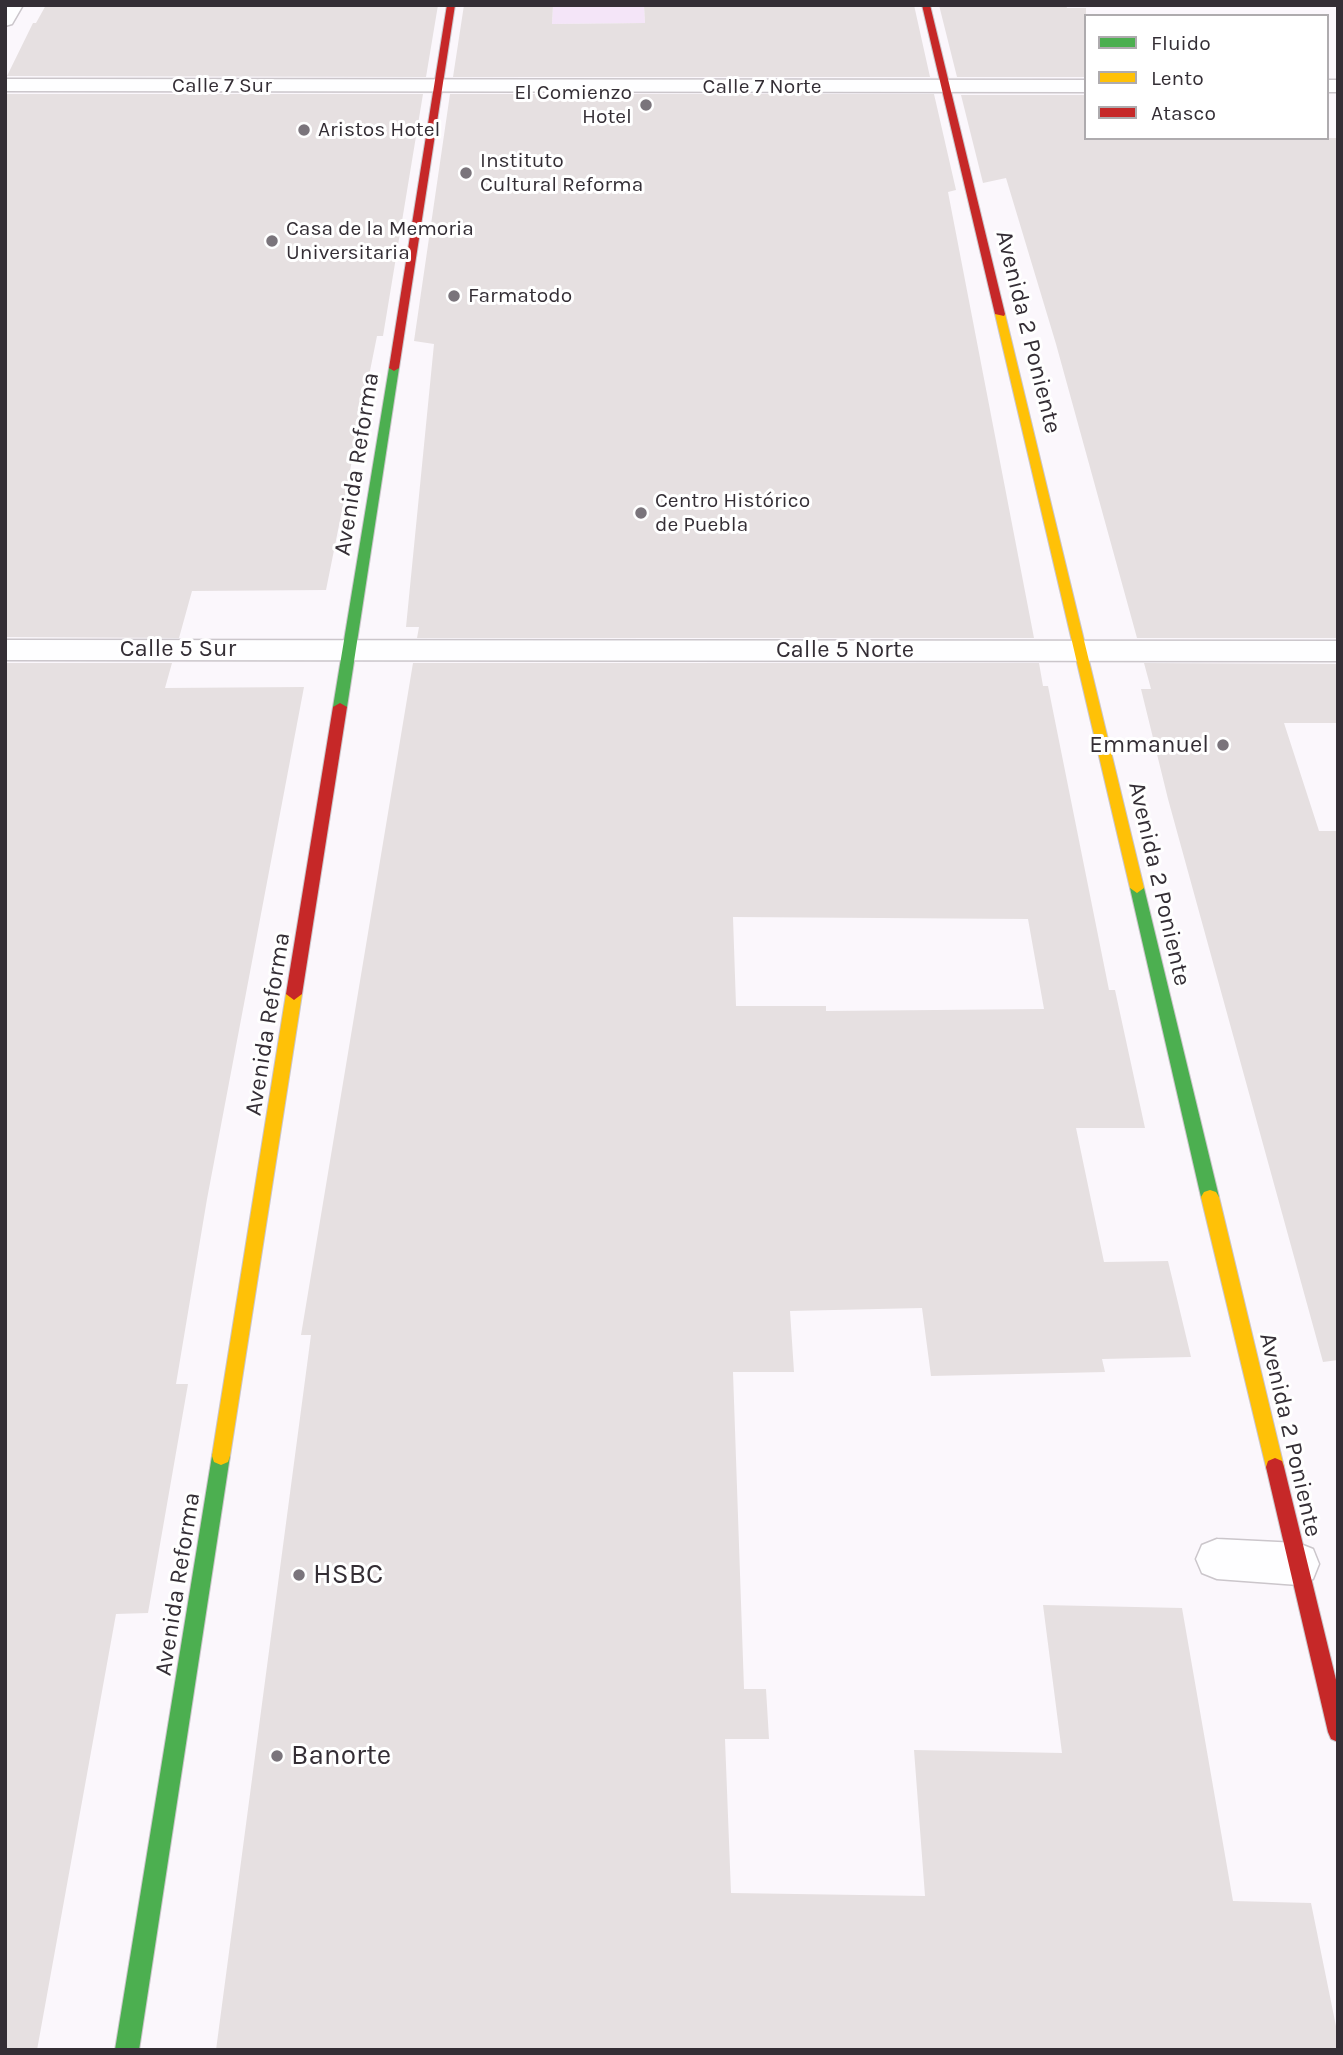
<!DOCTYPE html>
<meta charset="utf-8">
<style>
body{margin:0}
#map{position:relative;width:1343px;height:2055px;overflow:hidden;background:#fbf7fc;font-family:Karla,sans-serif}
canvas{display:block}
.frame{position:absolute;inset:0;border:7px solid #342e35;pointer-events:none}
.legend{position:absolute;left:1084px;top:14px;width:245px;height:126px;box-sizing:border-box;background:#fff;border:2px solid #aeabae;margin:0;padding:9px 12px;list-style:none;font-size:21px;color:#342e35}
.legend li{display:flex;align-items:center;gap:14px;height:35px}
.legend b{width:35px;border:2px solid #aeabae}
</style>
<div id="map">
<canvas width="1343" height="2055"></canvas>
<div class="frame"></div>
<ul class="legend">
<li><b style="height:9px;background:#4caf50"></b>Fluido</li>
<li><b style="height:9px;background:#ffc107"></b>Lento</li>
<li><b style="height:9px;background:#c62828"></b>Atasco</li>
</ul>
</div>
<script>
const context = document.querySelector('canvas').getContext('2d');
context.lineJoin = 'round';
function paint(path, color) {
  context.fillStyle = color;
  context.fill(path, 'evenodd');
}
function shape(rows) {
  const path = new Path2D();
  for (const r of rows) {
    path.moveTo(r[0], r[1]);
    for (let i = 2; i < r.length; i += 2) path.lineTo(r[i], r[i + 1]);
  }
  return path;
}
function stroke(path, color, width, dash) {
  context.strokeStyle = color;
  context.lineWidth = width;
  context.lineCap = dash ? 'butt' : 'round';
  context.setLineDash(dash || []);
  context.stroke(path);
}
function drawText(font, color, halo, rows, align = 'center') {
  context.font = font + ' Karla,sans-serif';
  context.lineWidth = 6;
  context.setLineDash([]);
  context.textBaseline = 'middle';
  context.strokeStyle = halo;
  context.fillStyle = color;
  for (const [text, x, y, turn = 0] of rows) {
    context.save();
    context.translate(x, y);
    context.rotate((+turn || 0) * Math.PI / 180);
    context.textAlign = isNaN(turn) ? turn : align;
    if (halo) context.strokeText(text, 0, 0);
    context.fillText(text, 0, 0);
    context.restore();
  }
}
const green = shape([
 [553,5,644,5,645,23,552,24]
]);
const building = shape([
 [46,5,438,5,426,77,7,76,33,23,36,23],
 [464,5,553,5,552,24,645,23,644,5,914,5,930,77,453,77],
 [939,5,1066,5,1067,8,1086,8,1086,77,957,77],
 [5,94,423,94,383,336,377,336,326,590,192,591,179,638,5,637],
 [450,94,934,94,956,190,948,192,1034,638,417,638,419,627,406,627,434,344,414,341],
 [961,95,1086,95,1086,138,1338,138,1338,638,1137,638,1056,344,1006,178,983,183],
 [5,663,172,663,165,688,304,687,207,1199,176,1384,188,1384,148,1613,116,1614,37,2050,5,2050],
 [413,663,1039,663,1043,686,1048,686,1109,990,1115,990,1145,1128,1076,1128,1104,1262,1168,1261,1191,1357,1102,1359,1105,1372,931,1376,922,1308,790,1311,794,1372,733,1372,744,1689,766,1689,769,1739,725,1739,731,1893,925,1896,914,1750,1062,1753,1043,1605,1182,1608,1233,1901,1311,1903,1338,2036,1338,2050,216,2050,311,1335,301,1335],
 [733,917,1028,919,1044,1009,826,1011,826,1006,736,1006],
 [1144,663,1338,664,1338,723,1284,723,1319,831,1338,831,1338,1360,1323,1362,1168,799,1141,689,1151,689]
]);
const lane = shape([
 [1217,1539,1298,1543,1313,1549,1319,1564,1313,1579,1298,1585,1217,1579,1202,1573,1196,1559,1202,1545,1217,1539]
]);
const street = shape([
 [5,5,23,5,12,24,5,26,5,5],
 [5,79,1086,80,1086,92,5,91,5,79],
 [1327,80,1338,80,1338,92,1327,92,1327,80],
 [5,640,1338,641,1338,661,5,660,5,640]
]);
const fast = shape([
 [394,365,399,368,347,707,340,711,333,707,389,368,394,365],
 [1137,883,1144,888,1219,1197,1216,1202,1210,1204,1204,1202,1201,1197,1130,888,1137,883],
 [221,1447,228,1450,230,1456,139,2050,115,2050,212,1456,214,1450,221,1447]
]);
const slow = shape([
 [1000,311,1005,314,1144,888,1137,893,1130,888,995,314,1000,311],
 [294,988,302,994,230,1456,228,1462,221,1465,214,1462,212,1456,286,994,294,988],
 [1210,1190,1216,1192,1219,1197,1284,1467,1282,1473,1275,1476,1268,1473,1266,1467,1201,1197,1204,1192,1210,1190]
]);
const jam = shape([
 [447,5,455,5,399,368,394,371,389,368,447,5],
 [922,5,930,5,1005,314,1004,316,995,314,922,5],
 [340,703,347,707,302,994,294,1000,286,994,333,707,340,703],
 [1275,1458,1282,1461,1284,1467,1338,1688,1338,1742,1331,1739,1328,1732,1266,1467,1268,1461,1275,1458]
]);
const markers = [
 [646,105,7,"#7a747b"],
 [304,130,7,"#7a747b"],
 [466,173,7,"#7a747b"],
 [272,241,7,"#7a747b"],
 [454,296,7,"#7a747b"],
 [641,513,7,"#7a747b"],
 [1223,745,7,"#7a747b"],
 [299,1575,7,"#7a747b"],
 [277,1756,7,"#7a747b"]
];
const farStreetnames = [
 ["Calle 7 Sur",222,86],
 ["Calle 7 Norte",762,87]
];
const farPoinames = [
 ["El Comienzo",632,93,"right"],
 ["Hotel",632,117,"right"],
 ["Aristos Hotel",318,130],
 ["Instituto",480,161],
 ["Cultural Reforma",480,185],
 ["Casa de la Memoria",286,229],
 ["Universitaria",286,253],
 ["Farmatodo",468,296],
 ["Centro Histórico",655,501],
 ["de Puebla",655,525]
];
const streetNames = [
 ["Avenida 2 Poniente",1028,332,76],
 ["Avenida Reforma",357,464,-81],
 ["Calle 5 Sur",178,649],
 ["Calle 5 Norte",845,650],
 ["Avenida 2 Poniente",1159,884,77],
 ["Avenida Reforma",268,1024,-81],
 ["Avenida 2 Poniente",1290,1435,77],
 ["Avenida Reforma",178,1584,-81]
];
const poiNames = [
 ["Emmanuel",1209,745]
];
const nearPoinames = [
 ["HSBC",313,1575],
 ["Banorte",291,1756]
];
paint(green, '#f4e5f8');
paint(building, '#e6e0e1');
stroke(lane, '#cbc6cb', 3);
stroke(street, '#cbc6cb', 3);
stroke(fast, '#cbc6cb', 2);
stroke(slow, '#cbc6cb', 2);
stroke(jam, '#cbc6cb', 2);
paint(lane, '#fefeff');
paint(street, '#fefeff');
paint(fast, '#4caf50');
paint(slow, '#ffc107');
paint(jam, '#c62828');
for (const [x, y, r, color] of markers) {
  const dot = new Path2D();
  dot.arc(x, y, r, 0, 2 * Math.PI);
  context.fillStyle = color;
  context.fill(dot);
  stroke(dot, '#fff', 2.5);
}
drawText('21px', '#342e35', '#fff', farStreetnames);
drawText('21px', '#342e35', '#fff', farPoinames, 'left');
drawText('24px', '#342e35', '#fff', streetNames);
drawText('24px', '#342e35', '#fff', poiNames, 'right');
drawText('28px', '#342e35', '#fff', nearPoinames, 'left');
</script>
